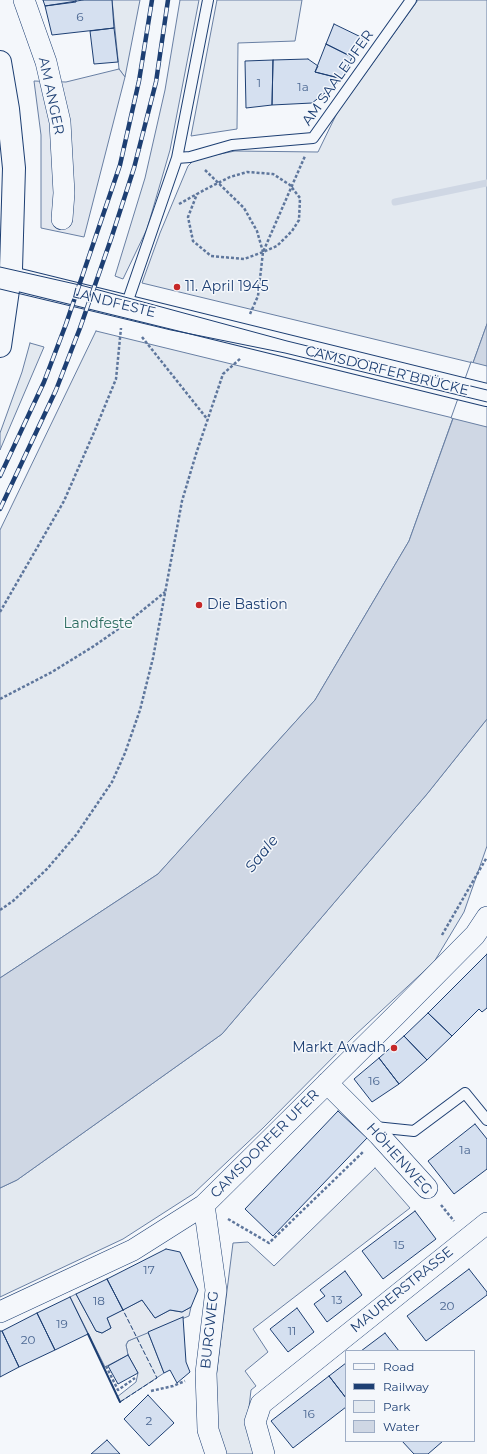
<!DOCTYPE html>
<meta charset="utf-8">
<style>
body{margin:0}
#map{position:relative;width:487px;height:1454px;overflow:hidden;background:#f4f7fb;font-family:Montserrat,sans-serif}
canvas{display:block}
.legend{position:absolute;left:345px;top:1350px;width:130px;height:92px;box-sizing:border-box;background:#f4f7fb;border:1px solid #9eadc5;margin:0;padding:5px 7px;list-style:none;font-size:12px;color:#1d3f73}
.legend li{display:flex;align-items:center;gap:8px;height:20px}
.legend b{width:20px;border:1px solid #9eadc5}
</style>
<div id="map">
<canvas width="487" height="1454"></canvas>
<ul class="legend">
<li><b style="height:5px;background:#f4f7fb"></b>Road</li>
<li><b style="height:5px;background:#1d3f73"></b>Railway</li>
<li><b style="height:11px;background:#e3e9f0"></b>Park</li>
<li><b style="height:11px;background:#cfd7e4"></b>Water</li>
</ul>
</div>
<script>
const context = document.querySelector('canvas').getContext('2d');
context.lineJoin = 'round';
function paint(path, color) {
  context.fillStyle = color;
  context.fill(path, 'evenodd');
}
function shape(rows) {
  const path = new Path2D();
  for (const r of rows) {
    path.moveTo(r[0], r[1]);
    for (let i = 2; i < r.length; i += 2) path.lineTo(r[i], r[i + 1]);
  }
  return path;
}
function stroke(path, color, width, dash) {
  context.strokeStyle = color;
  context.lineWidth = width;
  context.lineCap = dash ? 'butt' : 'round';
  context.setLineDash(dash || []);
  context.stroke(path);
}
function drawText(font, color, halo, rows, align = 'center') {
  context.font = font + ' Montserrat,sans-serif';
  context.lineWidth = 3;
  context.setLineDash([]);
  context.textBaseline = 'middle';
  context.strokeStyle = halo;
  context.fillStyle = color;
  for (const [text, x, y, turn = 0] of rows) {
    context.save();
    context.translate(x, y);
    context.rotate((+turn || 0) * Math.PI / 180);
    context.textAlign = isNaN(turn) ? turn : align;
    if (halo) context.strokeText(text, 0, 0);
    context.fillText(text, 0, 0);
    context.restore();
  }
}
const green = shape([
 [112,0,140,0,125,77,119,69,112,0],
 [180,0,199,0,170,150,147,229,123,279,115,276,145,178,165,90,180,0],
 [217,0,302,0,295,41,238,43,237,129,191,136,217,0],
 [418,0,487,0,487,324,473,363,142,283,160,233,188,166,195,159,235,151,318,152,337,113,418,0],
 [96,331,453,418,409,541,315,700,158,874,0,978,0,530,96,331],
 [30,343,44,347,0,450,0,433,22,372,30,343],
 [487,719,487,846,464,912,434,962,354,1036,263,1128,193,1194,123,1239,0,1297,0,1188,17,1180,222,1034,427,794,487,719],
 [375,1168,410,1208,253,1329,268,1352,245,1371,256,1386,251,1390,247,1425,257,1454,224,1454,218,1435,215,1386,233,1243,248,1242,274,1266,375,1168],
 [148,1332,164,1373,120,1402,117,1397,136,1382,138,1373,128,1355,126,1345,128,1341,148,1332]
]);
const parking = shape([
 [119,69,125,77,84,237,41,228,41,135,34,81,66,82,119,69],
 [76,1294,96,1331,102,1333,111,1328,107,1318,142,1300,155,1318,170,1310,182,1312,191,1307,189,1316,128,1341,126,1345,128,1355,105,1367,70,1297,76,1294]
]);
const water = shape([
 [487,324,487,719,427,794,222,1034,17,1180,0,1188,0,978,158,874,315,700,409,541,487,324]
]);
const pier = shape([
 [471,362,487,366,487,427,451,418,471,362]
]);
const stream = shape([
 [395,202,487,183]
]);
const building = shape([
 [43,0,76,0,76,2,45,6,43,0],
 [83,0,112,0,114,28,52,35,45,6,83,0],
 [334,24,365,39,352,57,326,44,334,24],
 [114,28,118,62,94,64,90,31,114,28],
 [326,44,352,57,343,79,315,72,326,44],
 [308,59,318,66,315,72,343,79,312,103,272,105,273,60,308,59],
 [273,60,272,105,246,108,245,61,273,60],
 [487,954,487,1008,482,1012,479,1009,452,1036,428,1013,487,954],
 [428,1013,452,1036,427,1060,404,1036,428,1013],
 [404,1036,427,1060,399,1084,379,1058,404,1036],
 [379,1058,399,1084,372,1102,354,1079,379,1058],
 [338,1111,367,1138,273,1236,245,1209,338,1111],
 [475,1124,487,1139,487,1169,454,1194,428,1161,475,1124],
 [415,1211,436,1239,383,1279,362,1251,415,1211],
 [166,1249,180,1252,198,1290,191,1307,182,1312,170,1310,155,1318,142,1300,123,1310,107,1279,166,1249],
 [469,1269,487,1292,487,1295,426,1341,407,1316,469,1269],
 [345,1271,362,1295,327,1322,314,1304,325,1296,320,1290,345,1271],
 [107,1279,123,1310,107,1318,111,1328,102,1333,96,1331,76,1294,107,1279],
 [70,1297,88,1334,55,1350,37,1313,70,1297],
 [297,1308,314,1332,288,1352,270,1329,297,1308],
 [37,1313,55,1350,19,1367,2,1331,37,1313],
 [183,1317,186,1362,190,1372,177,1383,170,1370,164,1373,148,1332,183,1317],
 [0,1331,2,1331,19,1367,0,1377,0,1331],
 [385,1333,399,1351,361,1351,385,1333],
 [128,1355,138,1373,118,1384,108,1366,128,1355],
 [346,1363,346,1398,329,1376,346,1363],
 [329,1376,346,1398,346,1407,293,1448,271,1421,329,1376],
 [148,1395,174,1423,149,1446,124,1419,148,1395],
 [107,1440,120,1454,91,1454,107,1440],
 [402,1441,443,1441,428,1454,414,1454,402,1441]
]);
const path = shape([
 [205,170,244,208,257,231,263,252],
 [179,204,197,194,208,188,230,177,247,172,273,174,290,185,300,198,299,220,292,231,277,246,263,252,244,259,211,256,193,241,188,217,197,194],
 [250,314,258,296,263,252,305,156],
 [142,337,208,420],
 [0,612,64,501,95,430,116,379,121,328],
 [0,699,52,672,94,646,127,623,165,592],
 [0,910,13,901,47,869,76,835,112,782,125,753,140,710,153,658,182,501,196,454,223,374,241,358],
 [442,935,487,857],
 [441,1205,454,1221],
 [228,1219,269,1243,364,1151],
 [106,1366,118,1390,135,1378],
 [151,1391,173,1386,185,1381]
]);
const service = shape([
 [177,158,208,0],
 [126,306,177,158,190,157,232,145,313,138,411,0],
 [375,1127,414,1131,465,1093,487,1120]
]);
const minor = shape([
 [24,0,46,62,60,122,64,193,62,219],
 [327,1083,379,1135,427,1188],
 [204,1205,216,1290,206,1373,208,1430,216,1454],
 [0,1312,133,1250,204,1205,396,1015,475,935,487,917],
 [264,1454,255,1422,261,1404,487,1223]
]);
const tertiary = shape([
 [11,278,487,395]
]);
const primary = shape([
 [0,62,8,109,14,168,11,269,0,346]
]);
const tram = shape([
 [0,267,84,286,287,341,487,390],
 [0,289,171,330,285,353,487,402]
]);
const rail = shape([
 [0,476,44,382,66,324,120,165,139,81,152,0],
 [0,509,56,390,80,328,111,239,134,168,156,82,168,0]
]);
const fence = shape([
 [120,1402,157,1378,123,1310]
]);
const wall = shape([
 [88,1334,120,1402]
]);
const markers = [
 [177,287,4,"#c62828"],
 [199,605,4,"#c62828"],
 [394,1048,4,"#c62828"]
];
const numberNames = [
 ["6",80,17],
 ["1",259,83],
 ["1a",303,87],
 ["16",374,1081],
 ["1a",465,1150],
 ["15",399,1245],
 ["17",149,1270],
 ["13",337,1300],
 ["18",99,1301],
 ["20",447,1306],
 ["19",62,1324],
 ["11",292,1331],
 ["20",28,1340],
 ["16",309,1414],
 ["2",149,1421]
];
const streetNames = [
 ["AM SAALEUFER",338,78,-55],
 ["AM ANGER",51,96,78],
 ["LANDFESTE",114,303,14],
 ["CAMSDORFER BRÜCKE",387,371,14],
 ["CAMSDORFER UFER",265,1144,-45],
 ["HÖHENWEG",399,1159,48],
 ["MAURERSTRASSE",402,1290,-39],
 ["BURGWEG",210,1330,-84]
];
const poiNames = [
 ["11. April 1945",185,287],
 ["Die Bastion",207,605],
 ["Markt Awadh",386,1048,"right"]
];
const parkNames = [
 ["Landfeste",98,624]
];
const waterNames = [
 ["Saale",262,854,-51]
];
paint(green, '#e3e9f0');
stroke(green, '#687fa3', 1);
paint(parking, '#e3e8f0');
stroke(parking, '#687fa3', 1);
paint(water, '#cfd7e4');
stroke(water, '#687fa3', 1);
paint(pier, '#f4f7fb');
stroke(pier, '#687fa3', 1);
stroke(stream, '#cfd7e4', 7);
paint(building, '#d5e0f0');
stroke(building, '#1d3f73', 1);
stroke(service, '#1d3f73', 12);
stroke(minor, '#1d3f73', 22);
stroke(tertiary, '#1d3f73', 24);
stroke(primary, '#1d3f73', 24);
stroke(path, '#5e769c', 2.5, [3, 2]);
stroke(service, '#f4f7fb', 10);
stroke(minor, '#f4f7fb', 21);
stroke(tertiary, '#f4f7fb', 22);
stroke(primary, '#f4f7fb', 22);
stroke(tram, '#1d3f73', 1);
stroke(rail, '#1d3f73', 4.5);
stroke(rail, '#f4f7fb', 3, [9]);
stroke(fence, '#1d3f73', 1, [5, 2]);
stroke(wall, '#1d3f73', 2);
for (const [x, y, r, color] of markers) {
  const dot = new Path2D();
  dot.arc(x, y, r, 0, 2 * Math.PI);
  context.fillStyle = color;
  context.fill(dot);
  stroke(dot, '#f4f7fb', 1.5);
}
drawText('12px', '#4b6792', null, numberNames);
drawText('14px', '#1d3f73', '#f4f7fb', streetNames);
drawText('14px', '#1d3f73', '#f4f7fb', poiNames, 'left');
drawText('14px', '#2c6c60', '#f4f7fb', parkNames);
drawText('italic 15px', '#1d3f73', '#f4f7fb', waterNames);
</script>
